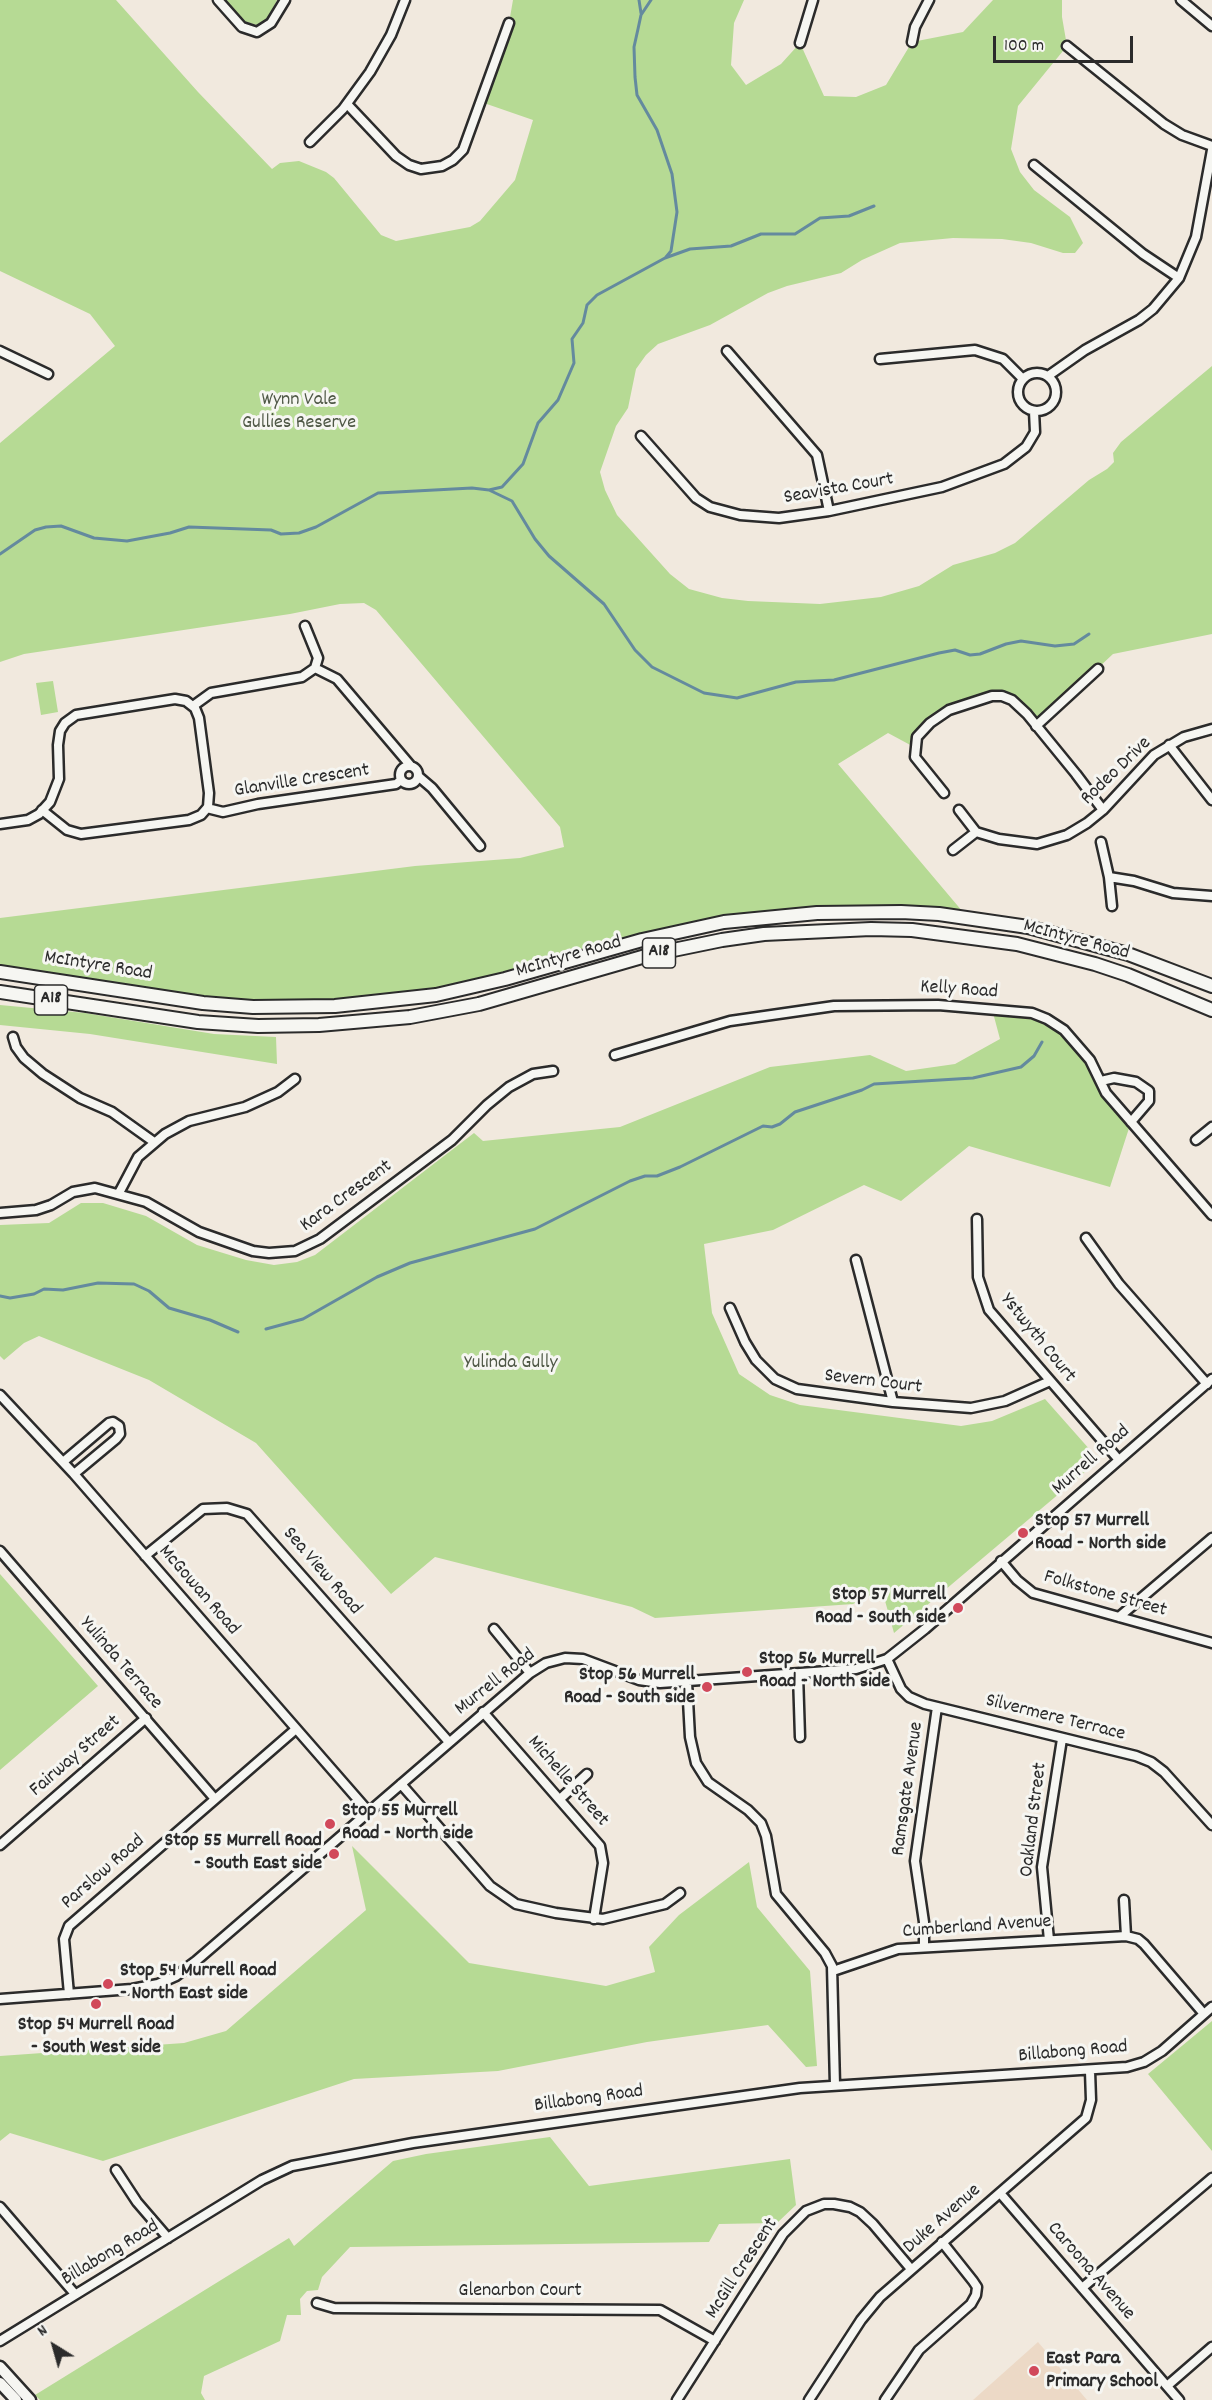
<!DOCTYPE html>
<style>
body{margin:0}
#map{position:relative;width:1212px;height:2400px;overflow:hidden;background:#f1e9de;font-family:Dekko,sans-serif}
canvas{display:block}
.north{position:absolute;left:24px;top:2316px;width:60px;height:60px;-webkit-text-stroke:4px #f6f6f2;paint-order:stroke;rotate:323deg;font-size:16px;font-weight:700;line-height:24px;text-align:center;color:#2b2b2b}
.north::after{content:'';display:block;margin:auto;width:21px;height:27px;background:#2b2b2b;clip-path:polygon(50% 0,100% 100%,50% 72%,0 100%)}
.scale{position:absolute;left:993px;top:36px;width:140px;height:27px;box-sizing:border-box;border:3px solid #2b2b2b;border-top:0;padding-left:8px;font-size:18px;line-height:21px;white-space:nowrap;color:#2b2b2b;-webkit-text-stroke:4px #f6f6f2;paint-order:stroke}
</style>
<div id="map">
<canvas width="1212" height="2400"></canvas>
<div class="north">N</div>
<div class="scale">100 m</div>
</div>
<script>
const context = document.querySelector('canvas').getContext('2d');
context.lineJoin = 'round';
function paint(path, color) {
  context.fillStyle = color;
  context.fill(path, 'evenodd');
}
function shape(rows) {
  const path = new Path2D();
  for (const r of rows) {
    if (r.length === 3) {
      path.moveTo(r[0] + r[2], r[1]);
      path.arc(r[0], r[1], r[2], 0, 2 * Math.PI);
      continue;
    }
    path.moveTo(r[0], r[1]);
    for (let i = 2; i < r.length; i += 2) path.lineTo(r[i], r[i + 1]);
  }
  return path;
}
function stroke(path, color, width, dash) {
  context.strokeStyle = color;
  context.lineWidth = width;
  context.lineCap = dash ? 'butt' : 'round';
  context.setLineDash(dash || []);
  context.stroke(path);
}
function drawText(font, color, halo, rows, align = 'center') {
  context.font = font + ' Dekko,sans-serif';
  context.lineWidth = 6;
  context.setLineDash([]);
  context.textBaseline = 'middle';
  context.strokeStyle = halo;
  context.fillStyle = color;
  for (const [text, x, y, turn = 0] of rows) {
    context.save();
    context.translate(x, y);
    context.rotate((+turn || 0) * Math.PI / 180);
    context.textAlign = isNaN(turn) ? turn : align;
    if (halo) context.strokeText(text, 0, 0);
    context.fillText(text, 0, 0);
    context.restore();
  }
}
const built = shape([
 [1038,2342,1087,2400,973,2400]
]);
const green = shape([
 [0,0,116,0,198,92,272,169,280,163,299,161,326,172,334,178,381,235,396,241,470,227,480,221,515,180,533,120,481,102,509,23,513,0,744,0,734,23,731,65,746,85,781,64,800,43,824,96,856,97,886,85,912,42,963,32,993,0,1062,0,1062,17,1067,46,1018,106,1011,149,1020,172,1034,190,1070,217,1083,243,1075,253,1063,253,1031,243,1002,239,953,238,900,243,862,260,841,273,787,286,768,293,710,325,658,344,646,355,636,369,628,408,616,426,600,472,605,490,617,515,670,574,689,589,722,598,748,601,820,604,881,597,919,586,953,565,995,553,1015,543,1089,480,1107,469,1114,462,1113,453,1121,442,1212,366,1212,634,1113,654,1036,726,1002,696,949,710,930,723,914,747,888,733,838,764,968,918,765,917,436,995,253,1007,0,972,0,918,415,866,520,858,564,847,560,827,376,610,364,603,340,604,290,614,24,654,0,662,0,443,115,346,90,314,0,271],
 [225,0,277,0,267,21,257,25,243,21],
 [53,681,58,712,41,715,36,683],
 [0,1005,85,1013,214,1034,276,1037,277,1064,90,1034,0,1025],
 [992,1009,1032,1013,1064,1030,1090,1060,1106,1093,1131,1122,1110,1187,969,1146,901,1201,864,1185,773,1230,704,1244,712,1313,739,1374,770,1395,800,1405,961,1426,992,1421,1045,1399,1099,1460,894,1633,882,1590,853,1604,655,1618,632,1607,435,1557,391,1594,256,1443,149,1380,39,1336,24,1343,4,1360,0,1356,0,1225,49,1223,81,1203,103,1203,146,1216,197,1245,246,1260,274,1265,297,1262,315,1255,474,1133,483,1141,620,1127,770,1067,870,1055,906,1071,955,1064,1000,1039],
 [0,1574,98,1686,0,1770],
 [352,1846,469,1963,606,1986,655,1972,649,1947,679,1915,749,1862,757,1907,810,1971,817,2066,806,2067,768,2025,647,2042,498,2071,354,2079,103,2161,10,2133,0,2141,0,2056,184,2043,226,2031,366,1910],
 [1212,2021,1212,2151,1148,2074],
 [550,2137,589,2186,790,2159,796,2205,777,2223,719,2224,709,2242,350,2247,322,2277,318,2290,307,2291,300,2299,301,2315,287,2315,280,2341,204,2376,201,2393,205,2400,40,2400,35,2395,289,2238,294,2246,393,2161,426,2154]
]);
const stream = shape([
 [639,0,641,13],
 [651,0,641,15,638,29,634,47,635,77,637,95,657,130,672,174,677,212,671,251,666,257],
 [489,490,512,501,535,539,549,556,604,604,635,650,652,667,704,693,737,698,796,682,834,680,939,653,955,650,970,655,980,654,1006,644,1021,641,1055,646,1074,644,1089,634],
 [0,554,35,530,46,527,61,526,94,538,127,541,170,533,189,527,271,530,281,534,299,533,316,527,378,493,472,488,489,490,502,487,523,464,538,423,558,400,574,363,572,339,583,323,587,305,597,295,665,258,690,249,731,246,761,234,795,234,820,218,849,216,874,206],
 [0,1296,10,1298,34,1294,44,1289,63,1290,98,1283,134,1284,149,1291,169,1308,210,1320,238,1332],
 [266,1329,303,1319,377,1277,410,1263,535,1229,630,1181,645,1176,657,1176,680,1167,763,1126,772,1127,780,1124,795,1112,862,1090,874,1084,973,1078,1021,1067,1034,1056,1042,1042]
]);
const street = shape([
 [218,0,242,27,257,32,271,23,285,0],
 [1181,0,1212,26],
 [912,42,915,27,929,0],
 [800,43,813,0],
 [1067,46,1164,124,1182,135,1212,146],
 [347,104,396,156,409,165,421,169,442,166,453,160,463,150,509,23],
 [310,142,343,109,370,72,391,35,405,0],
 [1034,165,1143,254,1179,278],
 [0,351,48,374],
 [727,351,817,455,829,511],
 [880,359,975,350,1003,359,1022,378],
 [1037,392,19],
 [1048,376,1085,350,1139,320,1153,309,1179,278,1196,237,1212,150],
 [641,436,696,498,710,507,740,515,779,518,829,511,942,487,1004,464,1026,447,1035,432,1034,411],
 [305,626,318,658,315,668],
 [193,706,211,693,302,677,315,668,337,679,410,765],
 [1036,726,1098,669],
 [1169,745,1212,800],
 [409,775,9],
 [418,776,432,788,480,846],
 [944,793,915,757,917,737,930,723,949,710,992,696,1002,696,1012,700,1027,714,1076,774,1103,810],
 [207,808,223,812,258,804,396,784,401,780],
 [959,810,976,832,999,839,1037,844,1067,835,1087,823,1103,810,1154,755,1184,737,1212,729],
 [0,824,28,820,39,814,50,802,59,779,58,745,60,731,65,723,76,715,175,699,186,701,195,708,199,718,209,793,208,807,201,815,189,820,81,834,67,830,42,810],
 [1101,842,1109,877,1112,906],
 [953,850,976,832],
 [1109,877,1134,881,1173,893,1212,896],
 [13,1037,16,1047,24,1058,43,1074,80,1098,112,1112,154,1142],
 [615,1055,730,1021,834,1006,938,1005,1032,1013,1047,1019,1064,1030,1090,1060,1106,1093,1212,1215],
 [1101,1081,1114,1078,1136,1082,1149,1091,1149,1101,1131,1122],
 [1196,1140,1212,1127],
 [119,1193,138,1157,165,1134,189,1121,245,1107,278,1092,295,1079],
 [0,1213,36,1210,51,1205,73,1192,95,1188,146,1202,199,1232,253,1251,269,1253,295,1251,320,1239,452,1140,487,1105,509,1087,533,1074,553,1071],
 [977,1219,978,1277,989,1310,1119,1460],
 [1086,1238,1119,1284,1207,1384],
 [856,1260,893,1402],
 [730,1308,745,1342,756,1360,775,1379,797,1389,893,1402,971,1408,1005,1401,1050,1381],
 [0,1395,74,1474,368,1811],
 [63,1462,109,1423,113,1422,119,1426,120,1434,116,1439,74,1474],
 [0,1551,215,1799],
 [145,1556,203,1509,227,1508,247,1514,449,1742],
 [1001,1561,1017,1580,1033,1593,1212,1643],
 [1119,1617,1212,1538],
 [494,1629,530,1673],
 [887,1659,901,1689,909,1697,925,1704,1136,1756,1151,1762,1164,1772,1212,1825],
 [798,1674,800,1737],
 [687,1682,690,1737,696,1763,708,1782,748,1810,761,1823,766,1836,776,1894,825,1953,832,1966,835,2085],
 [483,1712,600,1846,603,1863,594,1919],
 [401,1784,490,1886,516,1904,556,1913,603,1919,665,1904,680,1893],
 [560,1799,587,1774],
 [0,1845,146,1718],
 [1124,1900,1126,1936],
 [1049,1940,1042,1867,1062,1739],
 [924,1947,924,1922,915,1861,937,1707],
 [833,1971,898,1949,1126,1936,1138,1939,1144,1944,1204,2014],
 [69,1994,64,1939,69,1926,296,1729],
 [0,1999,132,1989,158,1984,176,1976,196,1961,530,1673,546,1663,565,1658,583,1659,639,1680,660,1683,856,1669,887,1659,925,1629,1212,1379],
 [116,2170,137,2202,168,2238],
 [1000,2193,1179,2400],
 [0,2207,75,2294],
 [1082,2288,1212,2178],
 [317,2303,334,2308,660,2310,715,2341],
 [0,2341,262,2180,292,2166,413,2143,800,2088,1127,2067,1144,2062,1162,2051,1212,2007],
 [1167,2386,1212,2347],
 [677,2400,783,2234,806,2211,824,2204,834,2204,850,2207,860,2212,873,2224,911,2269],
 [809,2400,861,2320,880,2297,1086,2118,1091,2100,1090,2071],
 [885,2400,919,2350,971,2304,976,2295,977,2287,973,2281,942,2242]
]);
const secondary = shape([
 [0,2367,30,2400],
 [0,2383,16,2400]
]);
const primary = shape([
 [0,972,203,1003,253,1007,335,1006,436,995,505,979,642,940,724,922,817,913,901,912,939,914,1028,927,1128,954,1212,986],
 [0,992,198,1022,258,1026,319,1025,410,1017,479,1004,649,955,722,940,764,934,871,929,912,930,1017,944,1095,964,1128,975,1212,1010]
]);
const markers = [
 [1023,1533,6,"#d1495b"],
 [958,1608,6,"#d1495b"],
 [747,1672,6,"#d1495b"],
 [707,1687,6,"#d1495b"],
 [330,1824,6,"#d1495b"],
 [334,1854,6,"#d1495b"],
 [108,1984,6,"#d1495b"],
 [96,2004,6,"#d1495b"],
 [1034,2371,6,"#d1495b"]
];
const shields = [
 [659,953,33],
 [51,1000,33]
];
const shieldNames = [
 ["A18",659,953],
 ["A18",51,1000]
];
const parkNames = [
 ["Wynn Vale",299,401],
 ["Gullies Reserve",299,424],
 ["Yulinda Gully",511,1364]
];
const streetNames = [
 ["Seavista Court",839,490,-10],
 ["Rodeo Drive",1117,772,-44],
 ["Glanville Crescent",302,782,-9],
 ["McIntyre Road",1076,941,15],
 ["McIntyre Road",569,958,-16],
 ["McIntyre Road",98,967,9],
 ["Kelly Road",959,991,4],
 ["Kara Crescent",347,1197,-36],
 ["Ystwyth Court",1037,1339,51],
 ["Severn Court",873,1383,7],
 ["Murrell Road",1092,1461,-41],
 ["Sea View Road",321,1572,49],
 ["McGowan Road",198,1591,49],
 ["Folkstone Street",1105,1595,16],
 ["Yulinda Terrace",120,1664,49],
 ["Murrell Road",496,1683,-38],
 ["Silvermere Terrace",1055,1719,14],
 ["Fairway Street",76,1757,-41],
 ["Michelle Street",567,1782,49],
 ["Ramsgate Avenue",909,1789,-82],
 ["Oakland Street",1035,1820,-83],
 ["Parslow Road",104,1873,-41],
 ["Cumberland Avenue",977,1928,-4],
 ["Billabong Road",1073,2053,-5],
 ["Billabong Road",589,2100,-8],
 ["Duke Avenue",943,2220,-41],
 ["Billabong Road",111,2254,-31],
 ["McGill Crescent",743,2269,-57],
 ["Caroona Avenue",1090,2272,49],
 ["Glenarbon Court",520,2292]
];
const poiNames = [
 ["Stop 57 Murrell",1035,1522],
 ["Road - North side",1035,1545],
 ["Stop 57 Murrell",946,1596,"right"],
 ["Road - South side",946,1619,"right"],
 ["Stop 56 Murrell",759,1660],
 ["Road - North side",759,1683],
 ["Stop 56 Murrell",695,1676,"right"],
 ["Road - South side",695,1699,"right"],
 ["Stop 55 Murrell",342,1812],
 ["Road - North side",342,1835],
 ["Stop 55 Murrell Road",322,1842,"right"],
 ["- South East side",322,1865,"right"],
 ["Stop 54 Murrell Road",120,1972],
 ["- North East side",120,1995],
 ["Stop 54 Murrell Road",96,2026,"center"],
 ["- South West side",96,2049,"center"],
 ["East Para",1046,2360],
 ["Primary School",1046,2383]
];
paint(built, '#ecd9c6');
paint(green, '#b6da94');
stroke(stream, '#648a9e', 3);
stroke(street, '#2b2b2b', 13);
stroke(secondary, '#2b2b2b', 15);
stroke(primary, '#2b2b2b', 16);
stroke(street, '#f6f6f2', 8);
stroke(secondary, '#f6f6f2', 10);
stroke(primary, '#f6f6f2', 12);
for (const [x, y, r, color] of markers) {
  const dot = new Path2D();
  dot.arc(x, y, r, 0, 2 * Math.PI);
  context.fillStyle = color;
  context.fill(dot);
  stroke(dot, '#f6f6f2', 2);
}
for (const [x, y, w] of shields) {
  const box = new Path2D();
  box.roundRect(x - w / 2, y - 15, w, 30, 4.5);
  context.fillStyle = '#f6f6f2';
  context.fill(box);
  stroke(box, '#2b2b2b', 1.5);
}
drawText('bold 18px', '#2b2b2b', null, shieldNames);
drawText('20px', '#4e5745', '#f6f6f2', parkNames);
drawText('20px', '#2b2b2b', '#f6f6f2', streetNames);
drawText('bold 20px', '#2b2b2b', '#f6f6f2', poiNames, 'left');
</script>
